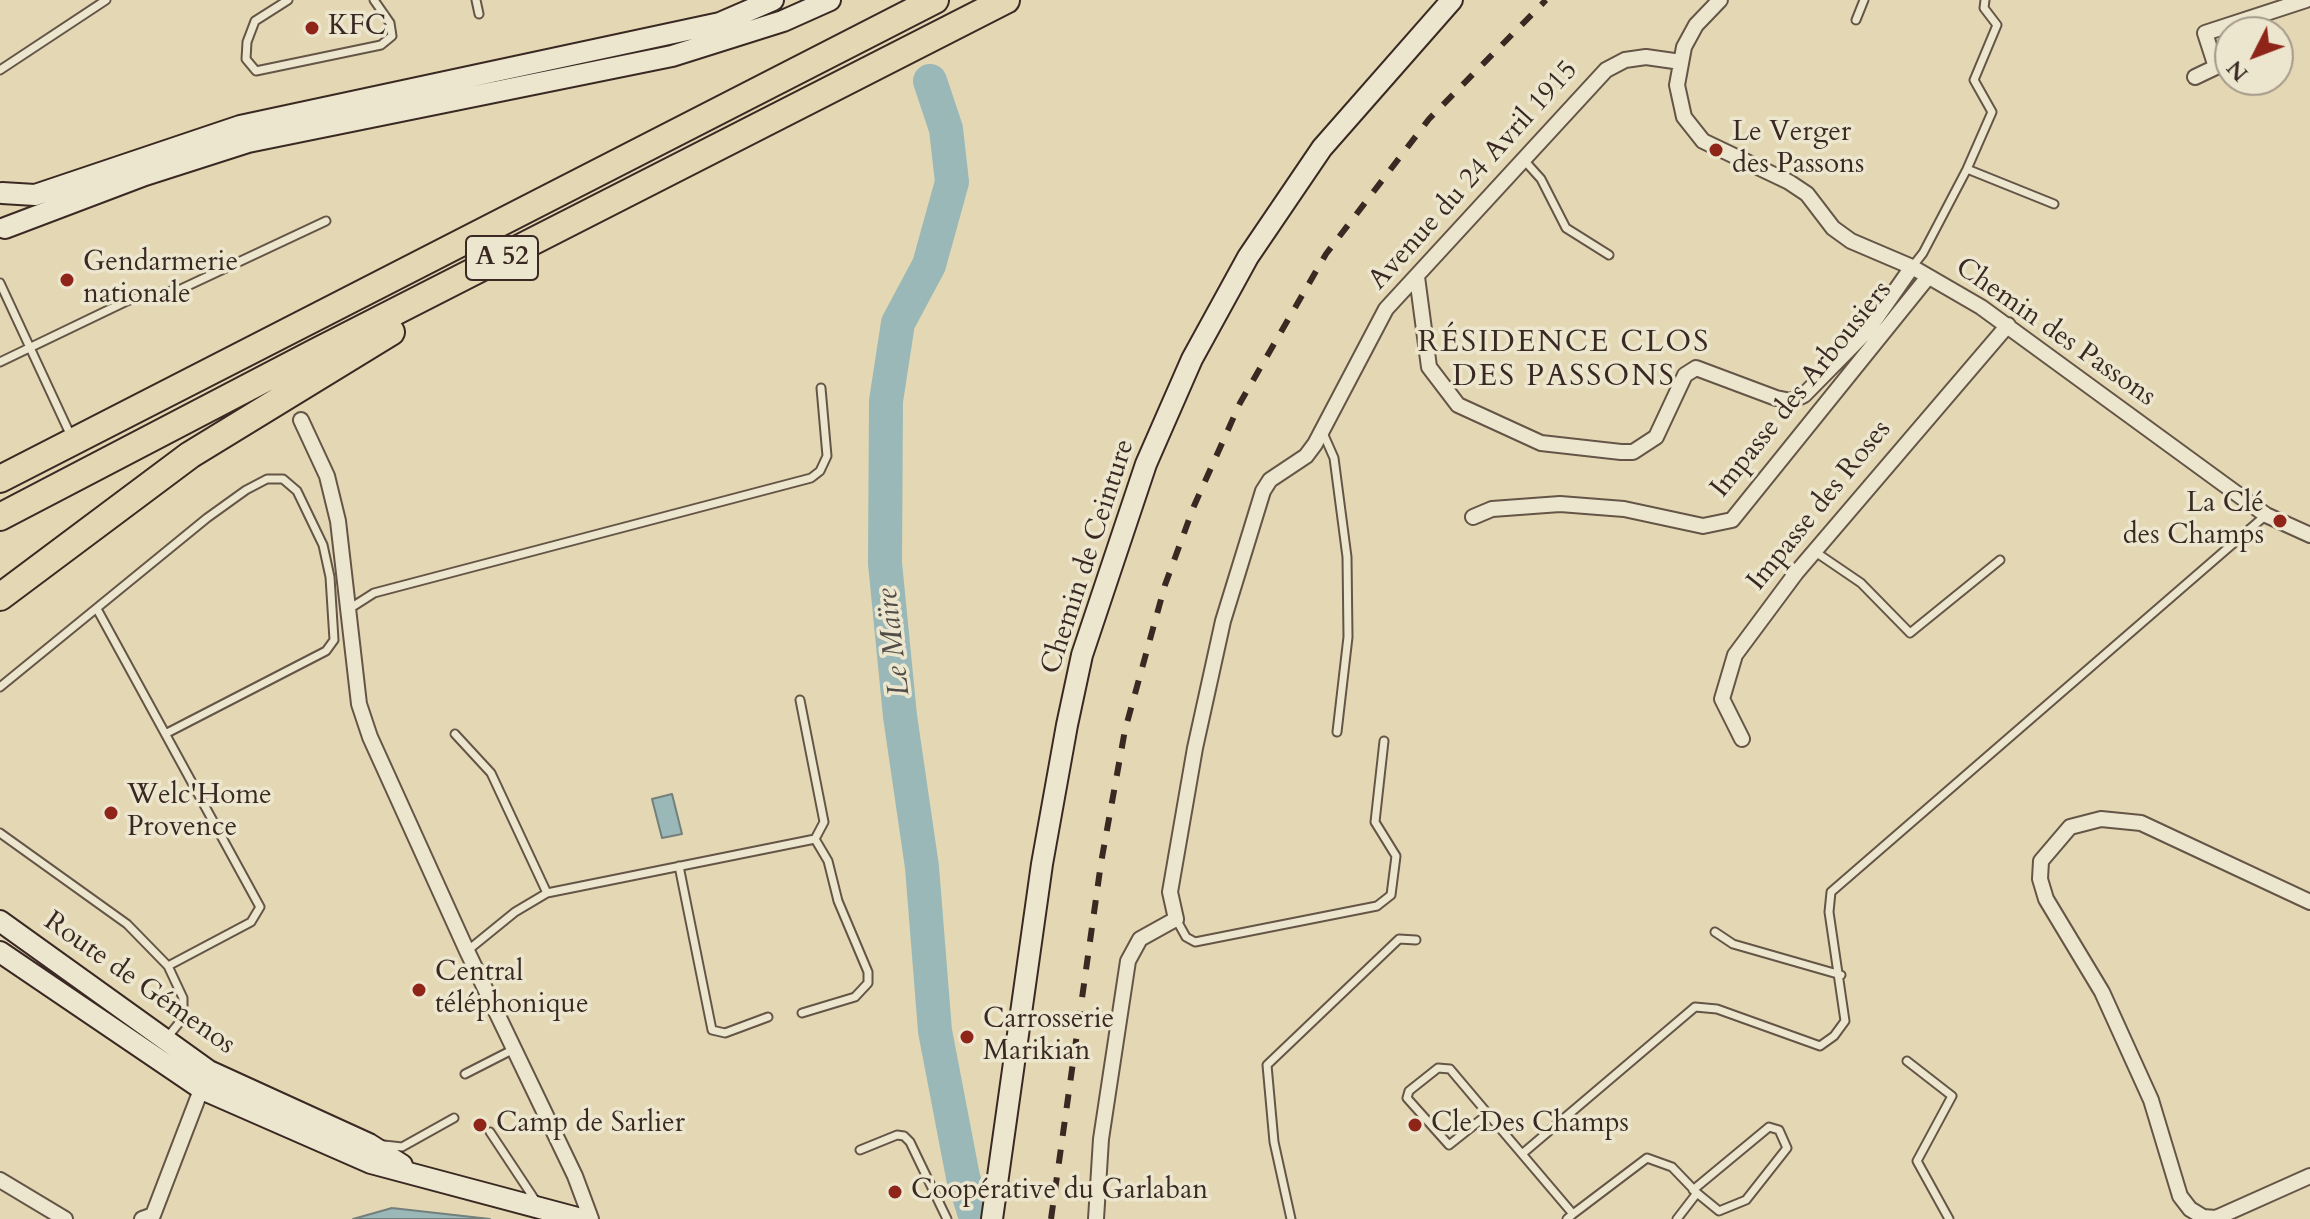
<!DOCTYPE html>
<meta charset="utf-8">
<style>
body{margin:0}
#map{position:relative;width:2310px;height:1219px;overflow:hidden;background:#e4d8b4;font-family:Cardo,serif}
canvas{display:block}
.north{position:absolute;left:2214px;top:16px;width:80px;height:80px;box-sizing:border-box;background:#ede6ce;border:2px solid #a59a8a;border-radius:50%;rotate:228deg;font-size:22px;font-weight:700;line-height:32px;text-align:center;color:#3a2923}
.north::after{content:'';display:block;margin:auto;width:28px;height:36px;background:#8f2418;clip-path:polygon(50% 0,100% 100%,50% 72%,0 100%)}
</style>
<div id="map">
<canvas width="2310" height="1219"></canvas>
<div class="north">N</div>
</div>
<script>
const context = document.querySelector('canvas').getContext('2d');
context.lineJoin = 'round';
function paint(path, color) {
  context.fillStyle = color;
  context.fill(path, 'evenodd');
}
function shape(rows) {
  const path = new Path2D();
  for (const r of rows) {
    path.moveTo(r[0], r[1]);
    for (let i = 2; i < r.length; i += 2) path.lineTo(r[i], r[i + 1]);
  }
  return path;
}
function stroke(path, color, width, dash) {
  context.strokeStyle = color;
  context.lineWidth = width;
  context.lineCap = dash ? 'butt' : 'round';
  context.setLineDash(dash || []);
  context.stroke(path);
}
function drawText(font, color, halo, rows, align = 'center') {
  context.font = font + ' Cardo,serif';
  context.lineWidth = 7;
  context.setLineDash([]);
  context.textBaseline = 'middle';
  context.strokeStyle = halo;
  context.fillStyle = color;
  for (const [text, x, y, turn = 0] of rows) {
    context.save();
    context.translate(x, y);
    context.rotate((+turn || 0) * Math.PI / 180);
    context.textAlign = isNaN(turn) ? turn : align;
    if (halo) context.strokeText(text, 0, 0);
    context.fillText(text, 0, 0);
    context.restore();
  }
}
const water = shape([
 [672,794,682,834,662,838,652,799,672,794],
 [392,1208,490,1219,353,1219,392,1208]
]);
const river = shape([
 [930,81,946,129,952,182,929,265,898,323,886,401,885,563,900,716,922,867,935,1031,963,1177,974,1212]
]);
const service = shape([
 [288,0,255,21,247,42,246,59,256,71,381,45,392,36,390,23,374,0],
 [476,0,479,14],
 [1856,20,1864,0],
 [0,70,106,0],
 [1523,159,1541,179,1566,228,1609,255],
 [1967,169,2054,204],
 [1912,267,1923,253,1967,169,1992,112,1974,80,1997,25,1984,8,1985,0],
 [0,283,71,436],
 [0,362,129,300,181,289,326,221],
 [1323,433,1334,458,1347,557,1348,637,1337,732],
 [1814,551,1861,583,1910,633,2000,560],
 [97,609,260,907,251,922,168,966],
 [349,609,374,593,811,478,820,471,827,456,821,388],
 [0,687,207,518,246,490,267,479,283,479,297,491,323,545,330,577,334,640,326,651,167,733],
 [455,734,491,773,547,893],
 [0,833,127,924,168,966,183,998,183,1018,166,1039],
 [679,866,712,1030,725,1033,768,1017],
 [1176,919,1186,937,1195,942,1377,906,1391,895,1396,856,1375,822,1384,741],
 [1715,932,1733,944,1841,975],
 [467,951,515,912,547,893,815,839,824,822,800,700],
 [802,1013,855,997,868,983,868,972,838,901,828,861,815,839],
 [1907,1061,1952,1096,1917,1161,1949,1219],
 [465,1074,514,1049],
 [1488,1114,1449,1145,1407,1098,1409,1091,1438,1068,1450,1069,1488,1114,1522,1154],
 [490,1132,537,1203],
 [384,1145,402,1147,454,1118],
 [860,1150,897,1135,904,1136,910,1142,947,1219],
 [1693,1190,1769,1127,1779,1130,1787,1148,1746,1200,1719,1211,1697,1193],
 [1573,1214,1647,1158,1672,1167,1697,1193,1677,1219],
 [1291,1219,1274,1142,1267,1065,1399,939,1416,940],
 [1567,1219,1573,1214,1522,1154,1695,1007,1717,1009,1820,1046,1834,1036,1845,1021,1829,912,1831,892,2266,515]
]);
const minor = shape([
 [1720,0,1696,25,1684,47,1677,85,1684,117,1703,141,1789,182,1807,194,1833,228,1851,241,1912,267,1981,307,2266,515,2310,535],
 [2195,77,2216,67,2205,33,2306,0],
 [1417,277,1429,367,1458,405,1541,443,1621,452,1633,452,1656,437,1685,375,1696,368,1776,398,1791,401,1804,395,1868,330,1912,267],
 [301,420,327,476,338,521,359,704,370,737,467,951,575,1176,591,1219],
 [1473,517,1492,509,1560,504,1624,509,1703,526,1732,520,1928,277],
 [1742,739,1722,699,1735,655,1796,573,2008,325],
 [2310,902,2141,823,2101,819,2070,827,2041,861,2040,879,2046,899,2102,992,2151,1100,2180,1196,2190,1209,2203,1217,2216,1218,2310,1176],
 [0,1180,65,1219],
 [142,1219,153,1215,204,1082],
 [1096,1219,1101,1139,1128,961,1140,939,1176,919,1170,892,1195,748,1223,621,1263,491,1270,480,1306,456,1315,444,1386,309,1606,70,1625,60,1646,57,1681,62]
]);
const secondary = shape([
 [2,193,35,195,240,126,720,23,773,0],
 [5,228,145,175,248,142,672,56,783,21,830,0],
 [0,921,209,1071,369,1144,402,1165],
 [0,952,202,1089,371,1163,581,1219],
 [992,1219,1042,864,1067,725,1082,655,1146,464,1192,359,1248,257,1322,148,1452,0]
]);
const motorway = shape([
 [0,479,935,0],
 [0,517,314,353,1006,0],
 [0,597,190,455,391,332]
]);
const rail = shape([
 [1051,1219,1101,863,1125,730,1165,585,1194,506,1240,403,1326,254,1429,119,1546,0]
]);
const markers = [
 [312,28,8,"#8f2418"],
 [1716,150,8,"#8f2418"],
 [67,280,8,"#8f2418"],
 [2280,521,8,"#8f2418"],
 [111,813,8,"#8f2418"],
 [419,990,8,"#8f2418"],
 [967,1037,8,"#8f2418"],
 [480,1125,8,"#8f2418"],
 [1415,1125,8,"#8f2418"],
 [895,1192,8,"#8f2418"]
];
const shields = [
 [502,258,72]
];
const shieldNames = [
 ["A 52",502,258]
];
const poiNames = [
 ["KFC",328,28],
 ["Le Verger",1732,134],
 ["des Passons",1732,166],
 ["Gendarmerie",83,264],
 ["nationale",83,296],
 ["La Clé",2264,505,"right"],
 ["des Champs",2264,537,"right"],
 ["Welc'Home",127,797],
 ["Provence",127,829],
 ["Central",435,974],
 ["téléphonique",435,1006],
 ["Carrosserie",983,1021],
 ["Marikian",983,1053],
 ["Camp de Sarlier",496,1125],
 ["Cle Des Champs",1431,1125],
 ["Coopérative du Garlaban",911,1192]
];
const streetNames = [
 ["Avenue du 24 Avril 1915",1474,176,-48],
 ["Chemin des Passons",2055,333,35],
 ["Impasse des Arbousiers",1802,390,-51],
 ["Impasse des Roses",1820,506,-51],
 ["Chemin de Ceinture",1089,557,-72],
 ["Route de Gémenos",139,984,35]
];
const neighbourhoodNames = [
 ["RÉSIDENCE CLOS",1564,344],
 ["DES PASSONS",1564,378]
];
const waterNames = [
 ["Le Maïre",895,642,-97]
];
paint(water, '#99b8b7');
stroke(water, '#737f7c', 2);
stroke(river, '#99b8b7', 34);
stroke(service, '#645547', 11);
stroke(minor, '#645547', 18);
stroke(secondary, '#3a2923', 24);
stroke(motorway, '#3a2923', 30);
stroke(service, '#ede6ce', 7);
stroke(minor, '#ede6ce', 14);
stroke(secondary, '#ede6ce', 20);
stroke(motorway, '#e4d8b4', 26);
stroke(rail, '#3a2923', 6, [14, 14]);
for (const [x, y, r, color] of markers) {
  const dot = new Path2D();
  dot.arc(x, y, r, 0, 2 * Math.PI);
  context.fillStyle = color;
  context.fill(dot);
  stroke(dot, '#ede6ce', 3);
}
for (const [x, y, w] of shields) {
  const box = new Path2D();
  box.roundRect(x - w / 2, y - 22, w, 44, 6);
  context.fillStyle = '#ede6ce';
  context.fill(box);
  stroke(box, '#3a2923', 2);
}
drawText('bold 26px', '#3a2923', null, shieldNames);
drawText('28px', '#3a2923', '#ede6ce', poiNames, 'left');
drawText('28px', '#3a2923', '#ede6ce', streetNames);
context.letterSpacing = '2px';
drawText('30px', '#3a2923', '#ede6ce', neighbourhoodNames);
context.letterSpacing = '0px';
drawText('italic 30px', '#524d48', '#ede6ce', waterNames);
</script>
